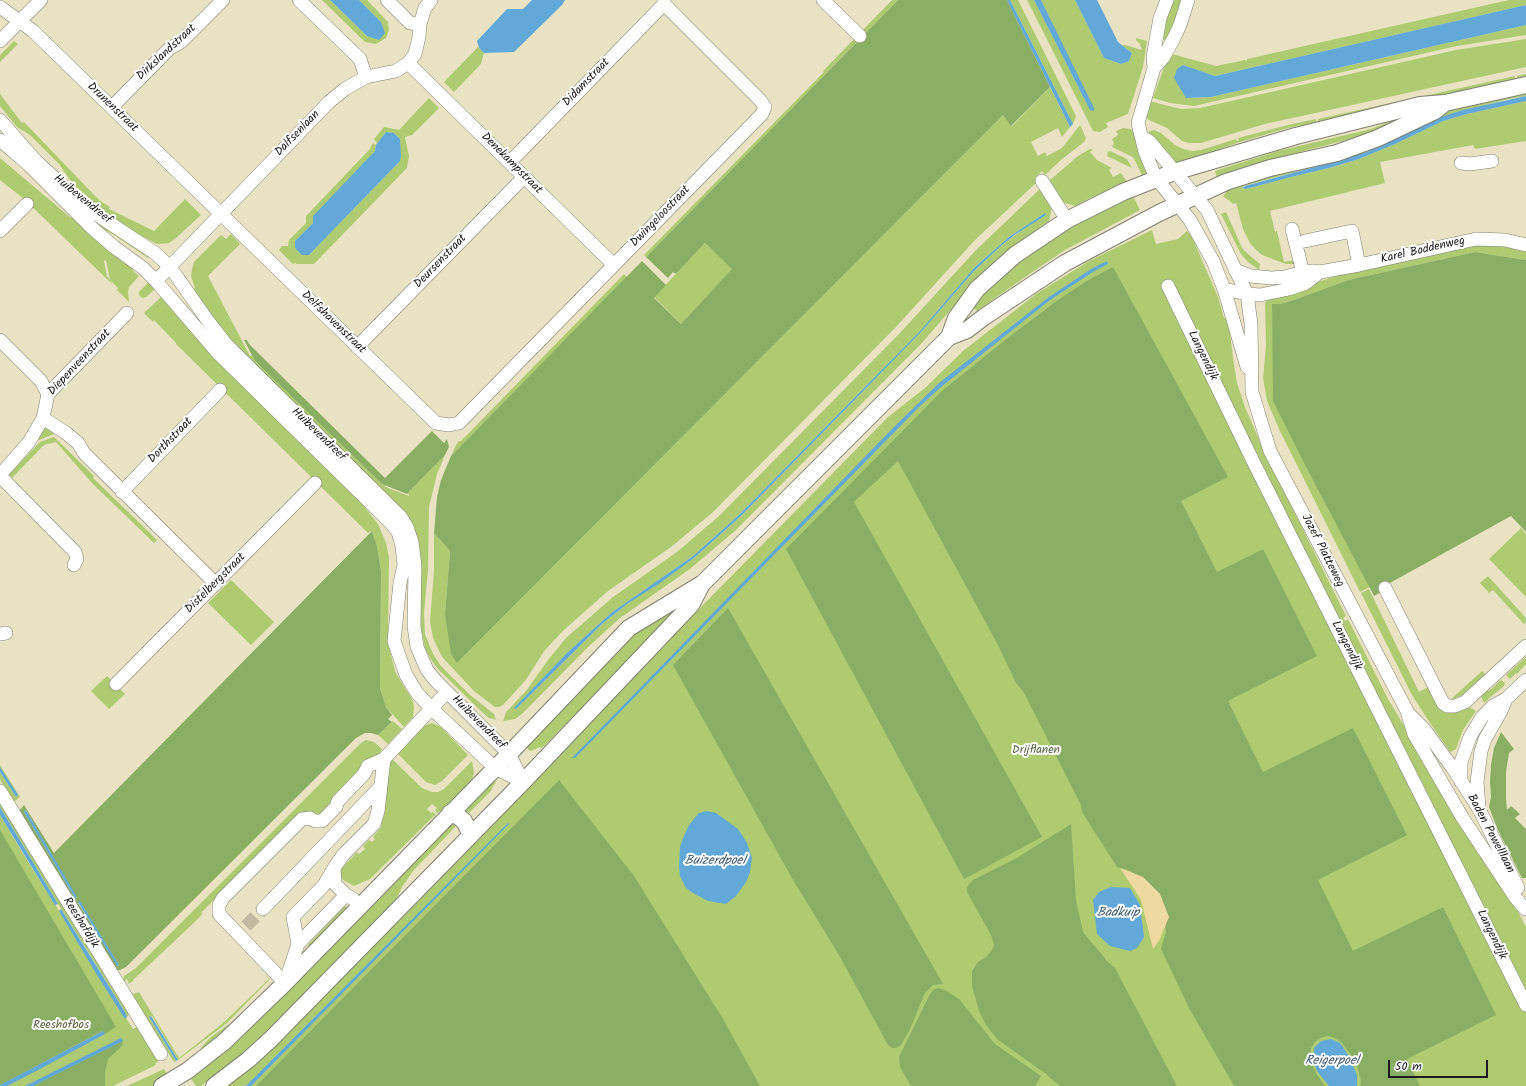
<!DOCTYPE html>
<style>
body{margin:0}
#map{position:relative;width:1526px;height:1086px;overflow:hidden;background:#e9e3c3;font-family:Kalam,sans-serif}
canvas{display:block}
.scale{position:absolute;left:1388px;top:1060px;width:100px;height:18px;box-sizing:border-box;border:2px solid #1c1c1c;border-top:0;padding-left:5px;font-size:12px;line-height:14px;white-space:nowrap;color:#1c1c1c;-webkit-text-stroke:3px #fff;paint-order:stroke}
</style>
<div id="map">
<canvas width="1526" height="1086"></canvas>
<div class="scale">50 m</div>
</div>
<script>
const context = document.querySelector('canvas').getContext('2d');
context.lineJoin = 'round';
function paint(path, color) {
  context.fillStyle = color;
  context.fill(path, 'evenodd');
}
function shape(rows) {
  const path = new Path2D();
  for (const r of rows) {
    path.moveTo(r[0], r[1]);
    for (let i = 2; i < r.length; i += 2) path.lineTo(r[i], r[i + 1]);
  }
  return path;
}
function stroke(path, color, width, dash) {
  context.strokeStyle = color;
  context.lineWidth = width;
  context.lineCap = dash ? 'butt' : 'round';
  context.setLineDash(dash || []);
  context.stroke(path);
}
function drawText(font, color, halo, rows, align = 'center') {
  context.font = font + ' Kalam,sans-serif';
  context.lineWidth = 4;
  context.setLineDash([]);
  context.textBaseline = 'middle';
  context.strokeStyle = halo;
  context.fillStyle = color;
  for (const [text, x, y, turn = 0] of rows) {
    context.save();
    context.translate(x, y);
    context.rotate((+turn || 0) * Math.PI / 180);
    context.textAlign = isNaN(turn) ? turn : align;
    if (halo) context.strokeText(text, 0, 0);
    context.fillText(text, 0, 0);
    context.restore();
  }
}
const green = shape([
 [322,0,330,0,367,36,381,22,359,0,367,0,388,22,389,30,386,38,376,44,365,42],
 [892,0,898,0,646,257,644,255,824,72,823,71],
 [1010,0,1018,0,1076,116,1073,124],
 [1027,0,1034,0,1091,111,1053,25,1041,0,1075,0,1104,58,1121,64,1129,61,1132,53,1122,45,1125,45,1142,50,1140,44,1136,40,1136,38,1147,41,1143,67,1128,114,1106,123,1108,127,1100,132,1093,131],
 [1172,0,1184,0,1166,40,1165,40,1162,38,1162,26],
 [1509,0,1526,0,1526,5,1215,76,1183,65,1186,98,1211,97,1526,25,1526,35,1457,46,1194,106,1170,103,1153,98,1163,70,1172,54,1216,66,1245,60,1247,61,1247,59],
 [1526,39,1526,67,1265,124,1201,143,1189,143,1182,141,1167,128,1149,120,1146,117,1149,101,1181,109,1200,108,1456,50],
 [14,41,18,44,0,62,0,55],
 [478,47,484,53,481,64,454,92,444,82],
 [1526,74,1526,77,1284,129,1237,143,1178,163,1177,164,1150,137,1148,132,1154,130,1161,133,1175,145,1183,149,1192,151,1201,150,1236,139,1237,141,1239,141,1238,138,1249,135,1288,125,1316,119,1316,122,1318,121,1318,119,1413,98,1414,101,1415,98,1515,76,1515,78,1517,78,1517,76],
 [1050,87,1070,127,1062,137,1058,128,1031,142,1038,156,1045,152,1047,156,1062,148,1080,125,1086,138,1084,142,1061,160,1045,175,1042,171,1035,178,1037,182,1036,183,975,240,896,327,713,512,671,547,608,591,565,629,545,650,525,681,503,705,499,707,495,707,474,691,442,657,433,638,430,621,434,571,434,533,450,551,445,614,457,663,1003,115,1012,126],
 [1526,91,1526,96,1504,100,1429,122,1370,151,1348,158,1243,186,1242,188,1246,189,1291,177,1333,167,1359,159,1395,144,1443,121,1467,114,1526,101,1526,141,1475,149,1473,145,1380,162,1385,183,1270,211,1275,232,1277,231,1284,262,1295,260,1296,264,1286,264,1262,255,1256,250,1250,243,1243,229,1236,203,1233,204,1229,200,1223,197,1228,189,1451,109],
 [0,94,22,123,24,122,99,200,110,207,109,209,154,231,185,199,201,215,175,239,169,243,157,244,138,234,112,218,87,200,88,197,72,183,59,164,30,135,17,127,4,111,0,106],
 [429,98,439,108,412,135,405,137,409,156,407,168,314,264,297,264,295,263,293,264,279,250,282,246,288,246,289,240,306,223,306,216,370,149,371,146,373,143,375,145,377,143,374,139,384,127,399,130],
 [386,132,394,133,400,139,400,161,309,255,295,248,295,241,313,223,375,151,376,145],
 [1408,114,1410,119,1361,136,1243,167,1217,178,1215,171,1278,151,1371,129],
 [1123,128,1131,129,1137,138,1148,172,1142,175,1133,157,1112,147,1114,143,1112,139,1118,135,1116,131],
 [1090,149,1093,150,1090,152,1097,160,1112,168,1109,170,1113,177,1121,173,1127,182,1088,199,1076,206,1061,202,1049,181,1078,156],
 [1110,151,1127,159,1132,168,1107,156,1108,152],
 [0,158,71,218,73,216,134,268,132,270,139,276,129,287,128,292,129,302,117,290,118,288,110,280,106,260,104,261,107,277,108,277,112,284,24,199,0,180],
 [1041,188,1052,207,1049,221,1023,239,987,268,921,344,736,530,690,569,620,618,588,647,522,714,515,719,503,721,506,712,526,691,548,660,566,638,613,597,677,552,719,516,899,334,976,250],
 [1045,213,1002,245,974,271,922,331,741,516,694,558,627,604,602,624,516,709,515,708,567,653,611,613,693,556,740,514,921,330,975,267,1009,237],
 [1134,198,1140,210,1065,250,1031,273,977,311,973,308,981,297,996,280,1042,243,1119,200],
 [76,204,150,255,148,258,111,233,101,229],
 [1226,212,1242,248,1249,255,1260,264,1259,270,1248,262,1241,254,1221,214],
 [1152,230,1156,244,1178,239,1187,231,1192,237,1218,297,1224,318,1228,317,1233,358,1237,383,1245,407,1263,449,1346,616,1343,618,1345,621,1348,619,1388,699,1427,764,1424,765,1464,830,1511,898,1526,927,1526,1086,222,1086,570,740,888,417,925,388,963,351,1036,294,1089,261],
 [231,234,240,244,208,276,250,356,252,355,255,361,290,394,382,484,386,485,385,486,388,488,409,496,409,494,407,494,445,455,437,474,429,507,428,570,424,613,425,634,433,654,441,666,469,694,494,714,496,720,489,718,482,712,438,669,430,658,425,648,421,628,420,556,418,540,229,343,191,291,195,288,191,276,192,269,194,262,221,235,226,239],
 [705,243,733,269,681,324,654,297],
 [1482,245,1501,246,1520,250,1526,252,1526,260,1475,252,1348,280,1294,300,1280,304,1272,304,1273,348,1307,469,1370,587,1360,592,1279,429,1267,401,1263,378,1266,345,1265,302,1267,302,1267,299,1290,294,1318,282,1342,274,1473,246],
 [624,274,627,277,451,456,456,445,459,441,461,441],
 [149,282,156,288,146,297,142,298,139,295,139,292],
 [161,297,169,306,173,303,359,500,378,524,386,543,389,558,388,637,390,651,395,671,403,685,412,699,414,706,413,717,404,727,386,707,380,688,381,571,377,546,372,531,368,533,176,344,176,343,154,320,153,322,144,313],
 [46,426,54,434,39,440,36,439],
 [54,437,94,476,93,478,157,540,154,543,92,483,56,442,44,445,12,478,9,474,10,473,40,442],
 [1521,528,1526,534,1526,597,1489,559],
 [1488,576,1526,618,1526,622,1524,624,1493,590,1489,593,1480,583],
 [231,580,274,622,251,645,208,603],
 [1369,589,1419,692,1428,687,1439,709,1447,712,1456,712,1469,707,1476,711,1463,730,1456,749,1450,752,1430,723,1412,695,1361,593],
 [690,598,544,746,541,748,540,747,531,751,530,751,525,746,612,654,640,629],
 [1526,657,1526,664,1517,674,1516,673,1510,679,1506,675],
 [1482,671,1485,674,1462,695,1449,701],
 [107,676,125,694,109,709,91,691],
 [1501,680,1505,683,1504,686,1488,699,1487,701,1486,701,1484,703,1481,696,1485,687,1489,691],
 [393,721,402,729,388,744,378,735],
 [432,723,441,727,468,755,442,781,435,785,426,782,396,752,423,726],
 [366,740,374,742,382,749,377,758,360,772,322,815,285,827,201,913,202,914,199,918,133,980,133,981,129,984,127,979,123,982,124,976,136,968,361,743],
 [391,758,422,788,432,792,438,792,444,789,472,761,474,773,470,786,450,805,437,813,435,810,437,808,432,804,427,809,431,813,433,812,436,814,370,879,354,886,343,880,341,876,341,869,357,852,359,854,365,849,363,846,369,840,372,842,375,839,373,837,381,827,390,761],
 [0,765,20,797,15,801,13,800,0,780,0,772,16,797,17,796,0,767],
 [494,780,496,782,491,789,492,790,469,813,464,809],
 [0,799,130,1013,126,1018,133,1029,138,1026,159,1060,155,1064,156,1065,113,1086,0,1086,0,815,22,852,126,1017,125,1012,92,958,61,909,0,807],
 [453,821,456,826,413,871,402,887,398,896,388,912,253,1048,201,1086,196,1086,190,1077],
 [344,907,349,907,308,949,308,945],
 [264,974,270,979,227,1023,178,1060,152,1016,149,1017,176,1061,174,1062,131,995,139,992,179,1058,223,1023,269,979],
 [229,1024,213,1043,200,1048,211,1037],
 [164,1069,168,1076,153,1086,127,1086]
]);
const forest = shape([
 [898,0,1007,0,1050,87,1011,126,1003,115,457,663,451,654,445,614,450,551,434,533,437,497,441,480,451,456,642,261,666,285,654,298,681,324,732,269,705,243,676,274,673,272,668,278,646,257],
 [1475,252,1526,260,1526,532,1511,516,1379,589,1381,592,1374,596,1307,469,1273,401,1272,304,1280,304,1294,300,1348,280],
 [1113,267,1228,477,1181,501,1217,572,1263,549,1317,656,1228,701,1263,772,1353,728,1407,835,1318,880,1353,951,1443,907,1496,1015,1407,1059,1420,1086,1360,1086,1361,1081,1358,1069,1351,1055,1341,1042,1335,1038,1328,1036,1321,1038,1315,1042,1311,1048,1310,1055,1310,1060,1316,1073,1325,1086,1234,1086,1189,1008,1161,949,1166,932,1165,919,1142,878,1130,871,1117,867,1082,812,1081,805,1023,691,1016,683,998,645,898,461,854,502,1042,837,964,879,786,549,943,390,1009,337,1058,300,1085,282],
 [244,340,247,340,249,344,385,478,432,431,444,443,447,439,449,447,445,455,407,494,382,484,255,361],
 [372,531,377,546,381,571,380,688,386,707,392,715,388,719,392,722,378,735,371,733,365,733,356,738,126,967,120,970,116,970,19,811,24,805,54,853],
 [26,810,27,812,77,898,75,898,24,812],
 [80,902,119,965,118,966,78,903],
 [728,608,943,984,933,985,925,993,909,1031,901,1045,896,1048,892,1048,888,1045,839,955,793,880,673,665],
 [1501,732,1514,749,1509,753,1506,772,1506,799,1507,810,1511,806,1520,814,1515,818,1526,829,1526,878,1522,878,1497,828,1489,807,1491,797,1490,782,1491,765,1494,748],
 [559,780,634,876,723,1019,760,1086,256,1086],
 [1071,824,1076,900,1083,932,1108,962,1115,968,1177,1086,1060,1086,1046,1074,997,1039,986,1025,979,1011,972,986,972,971,978,962,986,957,992,950,994,945,991,935,967,892,967,887,973,880,1015,859],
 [0,830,116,1027,105,1034,102,1031,0,1085],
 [938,988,945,990,959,999,995,1044,1041,1076,1035,1086,911,1086,900,1067,899,1057,929,996,933,990],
 [123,1041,122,1046,108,1059,105,1072,105,1086,33,1086]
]);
const sand = shape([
 [1120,868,1143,877,1160,894,1169,917,1159,941,1153,949,1141,900]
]);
const water = shape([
 [330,0,359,0,381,22,385,33,379,40,367,36],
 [532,0,565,0,562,5,514,52,484,53,479,48,477,41,507,9,523,9],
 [1007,0,1010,0,1073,124,1070,127],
 [1034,0,1041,0,1094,108,1094,111,1090,110],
 [1075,0,1097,0,1118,42,1132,53,1129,61,1121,64,1104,58],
 [1526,5,1526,25,1211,97,1186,98,1174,78,1177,69,1183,65,1215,76],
 [1526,96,1526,101,1467,114,1443,121,1395,144,1359,159,1329,168,1291,177,1246,189,1242,188,1245,186,1344,159,1367,152,1429,122,1447,115,1463,110],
 [386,132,394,133,400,139,401,156,400,161,309,255,302,255,295,248,295,241,313,223,313,216,375,151,376,145],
 [1045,213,1046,215,1016,234,1002,245,974,271,922,331,741,516,694,558,660,583,627,604,602,624,516,709,514,708,567,653,611,613,693,556,740,514,921,330,975,267,1009,237],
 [1107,261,1108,264,1093,272,1050,300,941,387,919,407,575,758,572,758,892,429,939,383,1049,297,1091,269],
 [0,767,18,795,16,797,0,772],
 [0,807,9,822,58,904,55,905,0,815],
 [24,810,27,812,77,897,75,898,24,812],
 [707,811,716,813,738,829,747,843,752,858,750,872,746,882,736,896,726,904,708,901,693,893,686,888,680,876,679,867,680,847,683,838,689,825,699,813],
 [508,823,509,824,251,1086,246,1086],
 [1111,887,1130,888,1140,905,1144,937,1137,948,1130,951,1110,946,1097,934,1093,900,1099,892],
 [80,901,119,965,117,966,78,902],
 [61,909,125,1012,127,1017,125,1019,97,975,59,911],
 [151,1016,178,1060,176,1061,149,1017],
 [103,1031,105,1034,40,1069,7,1086,0,1086,0,1085],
 [121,1038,123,1041,33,1086,25,1086],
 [1331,1039,1340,1043,1349,1056,1357,1075,1357,1086,1329,1086,1317,1071,1313,1061,1314,1048,1321,1041]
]);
const minorTunnel = shape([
 [246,926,263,909]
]);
const minor = shape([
 [299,0,360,59,366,77],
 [387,0,410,23,420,24],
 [823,0,860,36],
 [1167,0,1160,18,1157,35,1153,57,1154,68,1138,123,1145,152,1156,178,1190,220,1213,261,1224,289,1247,367],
 [0,7,33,31,436,423,449,425,459,423,762,114,765,107,760,100,664,4,664,0],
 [0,41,41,0],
 [408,63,614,265],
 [1154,68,1163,58,1174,38,1180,25,1188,0],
 [112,107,169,49,181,42,223,0],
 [0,120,36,161,78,200,96,214,155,253,170,267,208,321,226,344,401,517,407,527,412,542,415,566,414,626,417,647,427,670,436,681,509,754,523,782],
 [1141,136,1150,142,1207,210,1247,294,1251,324,1252,392,1270,451,1407,711,1414,734,1462,817,1515,897,1525,909],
 [0,140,29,165,91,227,114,247,143,268,156,281,218,353,391,523,398,532,402,546,404,565,400,583,394,641,406,675,417,693,432,709,477,751,495,768,523,782],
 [510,162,664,4],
 [1461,163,1470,164,1492,161],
 [1042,181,1067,220],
 [1292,229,1305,281],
 [0,231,27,204],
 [1305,241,1352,231,1359,265],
 [1235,270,1251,276,1271,278,1285,277,1303,272,1313,271,1320,272,1359,265,1476,239,1505,240,1526,245],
 [156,281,329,102,345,89,366,77,396,71,408,63,415,54,419,37,420,24,425,8,431,0],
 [1168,286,1253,461,1526,1005],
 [1224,289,1247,294,1260,295,1289,289,1306,283,1320,272],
 [0,340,41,381,48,394],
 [357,347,524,177],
 [43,418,66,433,78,443,84,453,216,584],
 [0,475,29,442,43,418,48,394,127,313],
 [0,476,75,552,77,559,74,565],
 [122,492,220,390],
 [1385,588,1443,703,1447,706,1455,706,1465,702,1526,646],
 [0,634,6,633],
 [116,684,315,483],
 [1409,714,1424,729,1452,767,1479,809,1518,888],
 [1461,782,1461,762,1470,737,1482,717,1493,706,1506,699,1526,680],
 [0,791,161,1054],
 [1479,807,1477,782,1481,751,1485,739,1501,711,1506,699],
 [346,895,298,944,285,983,219,914,219,905,223,898,302,819,310,818,315,821,322,821,336,807,338,801,364,774,368,766,384,759],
 [353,899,346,895,335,884,334,868,343,855,374,824,378,811,384,759,447,692],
 [263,909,380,787],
 [298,944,293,917,324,885,334,868]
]);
const major = shape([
 [949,337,956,318,977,289,1015,255,1067,220,1123,192,1174,172,1296,136,1420,105,1445,103,1526,85],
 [450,813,456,815,464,821,471,835],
 [162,1086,187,1071,224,1042,285,983,509,754,629,628,703,583,949,337,967,330,984,317,1065,263,1159,213,1226,182,1270,168,1337,153,1359,145,1378,138,1435,111,1445,103],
 [214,1086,248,1060,271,1039,523,782,691,605,702,584]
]);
const streetNames = [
 ["Dirkslandstraat",167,53,-43],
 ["Didamstraat",587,83,-46],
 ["Drunenstraat",112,108,44],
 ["Dalfsenlaan",298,134,-46],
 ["Denekampstraat",511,164,45],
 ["Huibevendreef",82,200,39],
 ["Dwingeloostraat",661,217,-46],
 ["Karel Boddenweg",1423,251,-13],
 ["Deursenstraat",441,262,-46],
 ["Delfshavenstraat",333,323,44],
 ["Langendijk",1202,356,64],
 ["Diepenveenstraat",80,363,-47],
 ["Huibevendreef",318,435,44],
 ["Dorthstraat",171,441,-46],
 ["Jozef Platteweg",1322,551,63],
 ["Distelbergstraat",216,584,-45],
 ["Langendijk",1346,646,63],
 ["Huibevendreef",478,723,45],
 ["Baden Powelllaan",1490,834,62],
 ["Reeshofdijk",80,923,58],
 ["Langendijk",1491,935,64]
];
const parkNames = [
 ["Drijflanen",1036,751],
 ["Reeshofbos",61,1026]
];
const waterNames = [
 ["Buizerdpoel",715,862],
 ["Badkuip",1118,914],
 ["Reigerpoel",1332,1062]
];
paint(green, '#aecb72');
paint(forest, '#8aaf64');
paint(sand, '#eeda9e');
paint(water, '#62a9d9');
stroke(minorTunnel, '#c0bba2', 13, [13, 6]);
stroke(minor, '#828070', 14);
stroke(major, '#828070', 18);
stroke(minor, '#fff', 13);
stroke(major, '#fff', 16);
drawText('12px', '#1c1c1c', '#fff', streetNames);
drawText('12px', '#56623e', '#fff', parkNames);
drawText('italic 13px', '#3c5b71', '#fff', waterNames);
</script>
